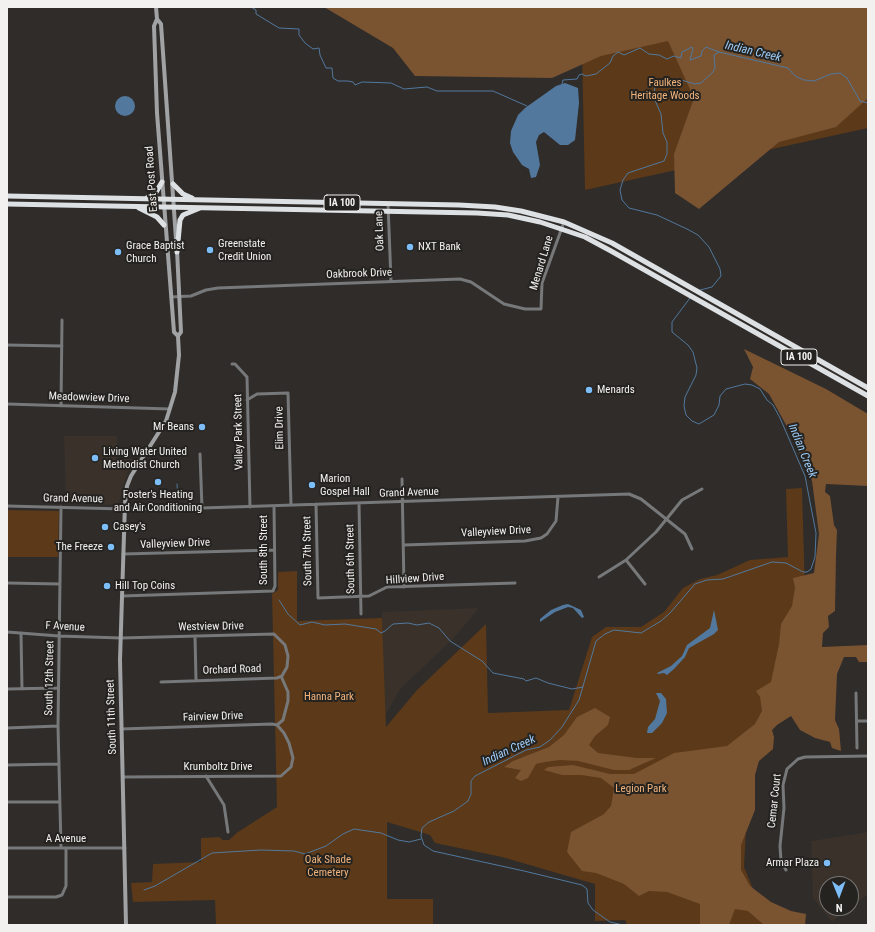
<!DOCTYPE html>
<style>
body{margin:0}
#map{position:relative;width:875px;height:932px;overflow:hidden;background:#2f2c2a;font-family:"Roboto Condensed",sans-serif}
canvas{display:block}
.frame{position:absolute;inset:0;border:8px solid #f2f1ef;pointer-events:none}
.north{position:absolute;left:819px;top:876px;width:40px;height:40px;box-sizing:border-box;background:#252320;border:1px solid #777573;border-radius:50%;rotate:179deg;font-size:11px;font-weight:700;line-height:16px;text-align:center;color:#f2f1ef}
.north::after{content:'';display:block;margin:auto;width:14px;height:18px;background:#7dbef9;clip-path:polygon(50% 0,100% 100%,50% 72%,0 100%)}
</style>
<div id="map">
<canvas width="875" height="932"></canvas>
<div class="frame"></div>
<div class="north">N</div>
</div>
<script>
const context = document.querySelector('canvas').getContext('2d');
context.lineJoin = 'round';
function paint(path, color) {
  context.fillStyle = color;
  context.fill(path, 'evenodd');
}
function shape(rows) {
  const path = new Path2D();
  for (const r of rows) {
    if (r.length === 3) {
      path.moveTo(r[0] + r[2], r[1]);
      path.arc(r[0], r[1], r[2], 0, 2 * Math.PI);
      continue;
    }
    path.moveTo(r[0], r[1]);
    for (let i = 2; i < r.length; i += 2) path.lineTo(r[i], r[i + 1]);
  }
  return path;
}
function stroke(path, color, width, dash) {
  context.strokeStyle = color;
  context.lineWidth = width;
  context.lineCap = dash ? 'butt' : 'round';
  context.setLineDash(dash || []);
  context.stroke(path);
}
function drawText(font, color, halo, rows, align = 'center') {
  context.font = font + ' "Roboto Condensed",sans-serif';
  context.lineWidth = 4;
  context.setLineDash([]);
  context.textBaseline = 'middle';
  context.strokeStyle = halo;
  context.fillStyle = color;
  for (const [text, x, y, turn = 0] of rows) {
    context.save();
    context.translate(x, y);
    context.rotate((+turn || 0) * Math.PI / 180);
    context.textAlign = isNaN(turn) ? turn : align;
    if (halo) context.strokeText(text, 0, 0);
    context.fillText(text, 0, 0);
    context.restore();
  }
}
const built = shape([
 [64,436,117,436,117,459,136,459,127,474,118,505,66,504],
 [479,608,453,639,400,689,384,718,382,612],
 [868,832,868,894,851,907,851,884,827,884,827,908,850,908,832,922,813,898,811,841]
]);
const green = shape([
 [581,7,868,7,868,128,585,190],
 [802,488,808,699,752,742,749,770,744,867,768,925,627,925,625,920,595,921,595,884,502,857,435,843,430,835,387,822,387,899,433,899,433,925,216,925,215,900,133,902,131,883,152,882,153,864,201,862,201,838,219,837,223,840,229,840,238,832,277,807,272,594,278,590,278,572,297,571,297,621,382,618,386,727,417,690,486,624,488,713,569,710,592,637,606,627,641,627,664,612,683,588,700,579,717,575,750,560,788,557,786,489],
 [7,510,59,511,58,557,7,557]
]);
const forest = shape([
 [324,7,868,7,868,98,836,127,779,142,699,209,675,193,674,154,694,98,668,41,601,56,552,78,415,76,393,48],
 [744,349,826,389,868,414,868,486,826,484,825,492,830,496,834,525,837,530,836,556,835,611,828,616,829,627,823,633,822,647,868,645,868,662,859,662,856,657,844,657,837,674,835,720,839,729,841,751,832,748,830,742,815,738,800,730,791,716,777,725,772,730,774,737,773,749,759,761,755,775,755,810,741,845,741,870,750,886,771,902,791,911,806,914,805,925,764,925,748,911,735,909,729,925,700,925,700,904,667,892,649,891,639,896,624,884,596,873,582,871,567,852,571,832,604,814,611,806,614,788,601,778,581,775,562,775,544,770,548,767,573,765,610,774,634,774,674,753,727,746,755,724,762,711,760,697,756,691,771,682,779,644,781,624,792,606,795,588,793,578,814,573,819,534,812,481,790,432,769,394,750,379,753,367],
 [595,708,610,717,608,725,595,736,589,745,598,753,637,758,656,758,629,770,614,770,578,761,560,760,545,762,536,764,528,778,521,781,515,778,521,770,504,767,513,761,549,747,564,735,577,717]
]);
const water = shape([
 [565,83,578,88,579,103,575,140,568,145,560,145,544,132,539,135,536,142,540,165,536,177,531,178,529,169,522,165,513,152,510,143,511,131,518,115,525,108,556,86],
 [125,106,10],
 [568,604,581,610,584,617,582,618,573,608,568,607,555,612,540,622,540,619,551,610,563,605],
 [714,610,718,630,714,634,689,648,685,657,674,669,667,675,664,673,658,674,657,673,671,666,682,656,687,645,710,628],
 [656,693,661,693,666,699,667,713,662,723,652,733,647,733,648,727,655,719,660,701]
]);
const stream = shape([
 [251,7,256,10,256,14,279,28,299,29,299,35,305,43,313,49,319,48,320,55,326,68,332,68,333,78,338,81,348,81,353,82,355,85,362,82,391,83,404,89,427,87,437,91,493,91,527,106],
 [562,84,563,80,577,79,579,75,582,74,586,76,596,74,610,63,613,56,618,52,624,55,640,48,649,54,659,55,667,59,674,56,681,58,682,52,692,47,693,49,690,60,701,56,702,51,706,47,719,52],
 [700,290,712,287,721,276,720,269,709,247,698,235,687,229,657,215,629,208,622,200,620,190,623,180,628,173,664,161,667,154,667,142,663,133,661,114,654,98,655,85,663,80,681,80,695,84,701,83,713,72,715,68,714,55,719,52,788,68,795,76,804,80,814,81,831,74,840,73,847,78,860,101,868,103],
 [177,484,178,499,194,499],
 [279,600,288,614,300,625,312,622,325,625,345,624,376,629,381,633,385,631,393,624,408,623,417,625,429,623,439,628,450,641,482,661,493,673,524,679,526,681,536,678,548,683,572,689,583,687],
 [144,890,155,886,212,853,261,850,294,851,305,854,326,846,343,834,354,829,381,833,398,840,409,842,421,839],
 [623,925,610,922,593,910,588,903,587,889,582,885,524,871,433,851,424,845,421,836,422,828,429,822,454,811,468,801,471,794,471,781,475,776,526,750,540,747,550,740,562,727,579,700,596,641,605,634,614,630,641,633,661,621,670,613,695,584,707,580,723,579,772,562,786,563,803,572,807,572,811,569,815,557,816,533,805,476,780,418,773,405,767,400,760,389,752,385,745,384,726,389,720,396,719,405,714,415,699,424,692,421,686,415,684,406,685,397,696,375,697,368,693,352,688,345,672,332,672,322,690,298]
]);
const street = shape([
 [388,204,391,281],
 [171,297,191,296,206,290,218,288,460,279,471,282,504,304,525,309,541,309,542,283,564,222],
 [7,345,62,346],
 [232,364,235,364,247,377,250,507],
 [247,400,257,394,288,393,291,505],
 [7,404,170,409],
 [61,406,62,320],
 [200,454,202,508],
 [402,479,404,587],
 [359,503,361,614],
 [316,504,318,598,369,596,387,587,515,583],
 [7,506,124,509,202,508,629,494,641,499,685,534,692,549],
 [404,545,525,541,541,538,547,534,556,521,558,497],
 [123,554,274,550],
 [626,560,645,584],
 [599,577,626,560,656,532,682,500,702,489],
 [7,583,60,584],
 [122,596,273,591,275,586,274,506],
 [7,632,59,636,121,638,274,634,285,645,288,656,287,667,282,676,277,678,161,682],
 [21,633,22,689],
 [195,636,196,680],
 [7,689,58,688],
 [856,693,857,748],
 [857,721,868,721],
 [277,725,283,720,288,701,288,692,281,676],
 [7,728,58,726],
 [121,729,272,724,277,725,284,733,289,743,293,758,291,767,281,776,123,777],
 [7,765,59,764],
 [206,776,224,805,228,832],
 [7,802,59,802],
 [7,848,125,848],
 [61,848,58,726,61,507],
 [786,870,781,861,780,846,784,808,783,785,787,769,798,759,805,757,868,756],
 [7,897,56,897,62,895,66,886,66,848]
]);
const secondary = shape([
 [156,7,157,19,154,26,157,113,174,332,178,336],
 [157,19,161,24,176,239],
 [126,925,120,660,125,503,127,486,131,476,166,421,175,392,179,355,178,336,181,332,177,250]
]);
const highway = shape([
 [173,184,183,194,192,198],
 [7,196,459,205,495,207,521,211,564,222,612,243,868,388],
 [148,197,155,194,162,182],
 [7,204,477,213,508,215,540,222,585,237,611,251,868,396],
 [139,208,157,217,164,225],
 [177,252,180,220,183,215,200,208]
]);
const markers = [
 [410,247,4,"#7dbef9"],
 [210,250,4,"#7dbef9"],
 [118,252,4,"#7dbef9"],
 [589,390,4,"#7dbef9"],
 [202,427,4,"#7dbef9"],
 [95,458,4,"#7dbef9"],
 [158,482,4,"#7dbef9"],
 [312,485,4,"#7dbef9"],
 [105,527,4,"#7dbef9"],
 [111,547,4,"#7dbef9"],
 [107,586,4,"#7dbef9"],
 [827,863,4,"#7dbef9"]
];
const shields = [
 [342,203,36],
 [799,357,36]
];
const shieldNames = [
 ["IA 100",342,203],
 ["IA 100",799,357]
];
const parkNames = [
 ["Faulkes",665,83],
 ["Heritage Woods",665,96],
 ["Hanna Park",329,697],
 ["Legion Park",641,789],
 ["Oak Shade",328,860],
 ["Cemetery",328,873]
];
const streetNames = [
 ["East Post Road",152,179,-94],
 ["Oak Lane",380,231,-92],
 ["Menard Lane",542,263,-73],
 ["Oakbrook Drive",359,274,-2],
 ["Meadowview Drive",89,398,2],
 ["Elim Drive",280,428,-91],
 ["Valley Park Street",239,432,-91],
 ["Grand Avenue",409,493,-2],
 ["Grand Avenue",73,499,1],
 ["Valleyview Drive",496,532,-3],
 ["Valleyview Drive",175,544,-2],
 ["South 8th Street",264,550,-90],
 ["South 7th Street",308,551,-91],
 ["South 6th Street",351,559,-91],
 ["Hillview Drive",415,579,-4],
 ["F Avenue",65,627,3],
 ["Westview Drive",211,627,-1],
 ["Orchard Road",232,670,-2],
 ["South 12th Street",50,678,-89],
 ["South 11th Street",112,717,-92],
 ["Fairview Drive",213,717,-2],
 ["Krumboltz Drive",218,767],
 ["Cemar Court",775,801,-84],
 ["A Avenue",66,839]
];
const poiNames = [
 ["Greenstate",218,244],
 ["Credit Union",218,257],
 ["Grace Baptist",126,246],
 ["Church",126,259],
 ["NXT Bank",418,247],
 ["Menards",597,390],
 ["Mr Beans",194,427,"right"],
 ["Living Water United",103,452],
 ["Methodist Church",103,465],
 ["Marion",320,479],
 ["Gospel Hall",320,492],
 ["Foster's Heating",158,495,"center"],
 ["and Air Conditioning",158,508,"center"],
 ["Casey's",113,527],
 ["The Freeze",103,547,"right"],
 ["Hill Top Coins",115,586],
 ["Armar Plaza",819,863,"right"]
];
const waterNames = [
 ["Indian Creek",753,52,13],
 ["Indian Creek",802,451,68],
 ["Indian Creek",509,751,-25]
];
paint(built, '#39312a');
paint(green, '#5b3919');
paint(forest, '#7a5331');
paint(water, '#52799d');
stroke(stream, '#52799d', 1);
stroke(street, '#767879', 3);
stroke(secondary, '#a0a2a4', 4);
stroke(highway, '#dde1e4', 5);
for (const [x, y, r, color] of markers) {
  const dot = new Path2D();
  dot.arc(x, y, r, 0, 2 * Math.PI);
  context.fillStyle = color;
  context.fill(dot);
  stroke(dot, '#252320', 1.5);
}
for (const [x, y, w] of shields) {
  const box = new Path2D();
  box.roundRect(x - w / 2, y - 8, w, 16, 3);
  context.fillStyle = '#252320';
  context.fill(box);
  stroke(box, '#f2f1ef', 1);
}
drawText('bold 10px', '#f2f1ef', null, shieldNames);
drawText('11px', '#f1b37c', '#252320', parkNames);
drawText('11px', '#f2f1ef', '#252320', streetNames);
drawText('11px', '#f2f1ef', '#252320', poiNames, 'left');
drawText('italic 12px', '#9dccf9', '#252320', waterNames);
</script>
